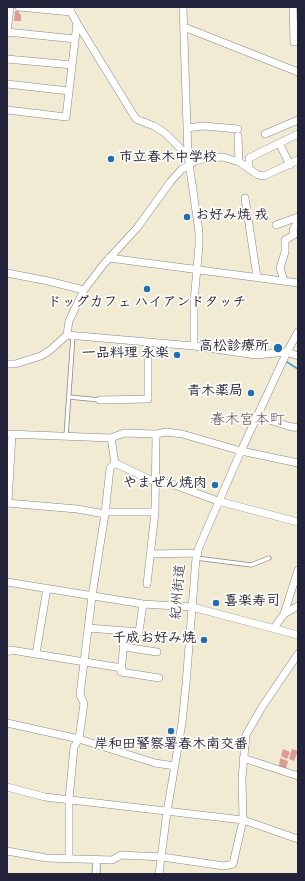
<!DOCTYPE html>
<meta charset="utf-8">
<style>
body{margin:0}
#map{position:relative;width:305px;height:881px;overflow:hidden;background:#f1ebd3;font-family:Dekko,sans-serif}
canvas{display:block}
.frame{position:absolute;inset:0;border:8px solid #22223b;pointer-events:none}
</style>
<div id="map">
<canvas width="305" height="881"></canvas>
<div class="frame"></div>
</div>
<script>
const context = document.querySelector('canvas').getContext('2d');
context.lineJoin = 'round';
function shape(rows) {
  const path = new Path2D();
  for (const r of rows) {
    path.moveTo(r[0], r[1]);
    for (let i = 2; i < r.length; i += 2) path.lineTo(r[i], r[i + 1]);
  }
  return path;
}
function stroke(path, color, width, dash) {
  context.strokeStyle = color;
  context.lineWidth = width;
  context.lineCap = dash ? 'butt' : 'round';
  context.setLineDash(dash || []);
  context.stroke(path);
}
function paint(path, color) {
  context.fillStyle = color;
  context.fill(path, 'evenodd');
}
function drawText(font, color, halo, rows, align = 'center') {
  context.font = font + ' Dekko,"Klee One",sans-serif';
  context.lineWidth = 3.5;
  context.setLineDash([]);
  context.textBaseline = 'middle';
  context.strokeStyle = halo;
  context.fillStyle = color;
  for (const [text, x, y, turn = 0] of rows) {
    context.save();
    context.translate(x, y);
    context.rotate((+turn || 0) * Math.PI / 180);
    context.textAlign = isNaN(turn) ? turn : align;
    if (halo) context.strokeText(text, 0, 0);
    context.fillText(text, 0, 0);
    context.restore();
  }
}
const stream = shape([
 [287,362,298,369]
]);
const building = shape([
 [15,11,19,11,19,14,21,14,21,21,14,21],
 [283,749,290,752,287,759,281,756],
 [292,749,298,751,294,761,289,759],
 [280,758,288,761,286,769,279,766]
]);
const service = shape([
 [69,397,100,400],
 [66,436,73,336],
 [196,558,251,565,269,558],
 [98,859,98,874],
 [94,874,95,863]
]);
const minor = shape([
 [19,7,71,12],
 [71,7,71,12,77,23,136,119,154,126,165,133,188,156],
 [183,7,188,156,199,232,199,245,194,302,194,346],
 [293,7,294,42],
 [184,27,298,72],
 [7,32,75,39],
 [7,33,10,7],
 [7,59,72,65],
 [7,84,69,91],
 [7,110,66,117,77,23],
 [187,128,203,126,238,129],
 [265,134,298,120],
 [238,136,239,162],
 [279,143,290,165],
 [248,168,249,165,249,158,298,134],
 [245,198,257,277],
 [276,225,298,217],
 [109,258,298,283],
 [7,273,48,281,84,290],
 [284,281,280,268,285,252,285,240,294,235,293,230,296,225,296,218],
 [67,335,194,346,256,355,287,352,298,356],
 [7,364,15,364,41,356,49,351,67,335,69,321,84,290,103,265,137,228,171,181,182,169,188,166,195,161,206,158,223,157,239,162,258,175,264,176,298,160],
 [100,400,148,399,148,342],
 [257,416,288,426,298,428],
 [7,434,111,438,124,433,156,434,167,432,182,434,241,451,298,463],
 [111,438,115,463],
 [115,463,153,481,172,484,218,501,298,522],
 [7,503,77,509,105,514],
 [8,503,12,434],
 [105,512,155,512],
 [150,554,198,553],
 [7,582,143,604,192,607,298,635],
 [147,584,155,512,156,434],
 [284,614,298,606],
 [88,628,139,632,143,604],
 [274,628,284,614,298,570],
 [125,631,121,672,159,678],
 [124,647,157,652],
 [7,652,11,650,122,668],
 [36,654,47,588],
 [7,723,79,739,155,763,175,766],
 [243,758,298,776],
 [7,787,45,797,243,820,298,839],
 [7,851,46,858,112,860,121,855,162,857,224,866,233,864,243,820,242,778,246,735,262,707,298,654],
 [69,858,69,799,74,747,79,739,84,703,80,695,92,596,105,514,110,468,115,463],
 [159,874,167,812,182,723,186,684,196,558,199,547,241,451,287,352,298,332]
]);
const markers = [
 [111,159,4,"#1f6fb2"],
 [187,217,4,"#1f6fb2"],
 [147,289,4,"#1f6fb2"],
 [278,348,5,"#1f6fb2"],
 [177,355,4,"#1f6fb2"],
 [251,393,4,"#1f6fb2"],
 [215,485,4,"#1f6fb2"],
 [216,603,4,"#1f6fb2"],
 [204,640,4,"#1f6fb2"],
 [171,731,4,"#1f6fb2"]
];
const poiNames = [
 ["市立春木中学校",119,159,"left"],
 ["お好み焼 戎",195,217,"left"],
 ["ドッグカフェ ハイアンドタッチ",147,304,"center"],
 ["高松診療所",269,348],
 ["一品料理 永楽",169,355],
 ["青木薬局",243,393],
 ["やまぜん焼肉",207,485],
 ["喜楽寿司",224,603,"left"],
 ["千成お好み焼",196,640],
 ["岸和田警察署春木南交番",171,746,"center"]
];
const streetNames = [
 ["紀州街道",180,592,-85]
];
const neighbourhoodNames = [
 ["春木宮本町",247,422]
];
stroke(stream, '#51a8ce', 2);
paint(building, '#dd9b95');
stroke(service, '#8a8687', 5);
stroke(minor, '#8a8687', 8);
stroke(service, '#fff', 3.5);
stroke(minor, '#fff', 7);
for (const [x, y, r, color] of markers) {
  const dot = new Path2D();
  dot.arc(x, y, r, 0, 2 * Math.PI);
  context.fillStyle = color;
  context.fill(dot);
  stroke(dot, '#fdfcf7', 1.5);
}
drawText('bold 14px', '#22223b', '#fdfcf7', poiNames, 'right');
drawText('14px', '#22223b', '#fdfcf7', streetNames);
drawText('15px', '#634c5a', '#fdfcf7', neighbourhoodNames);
</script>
